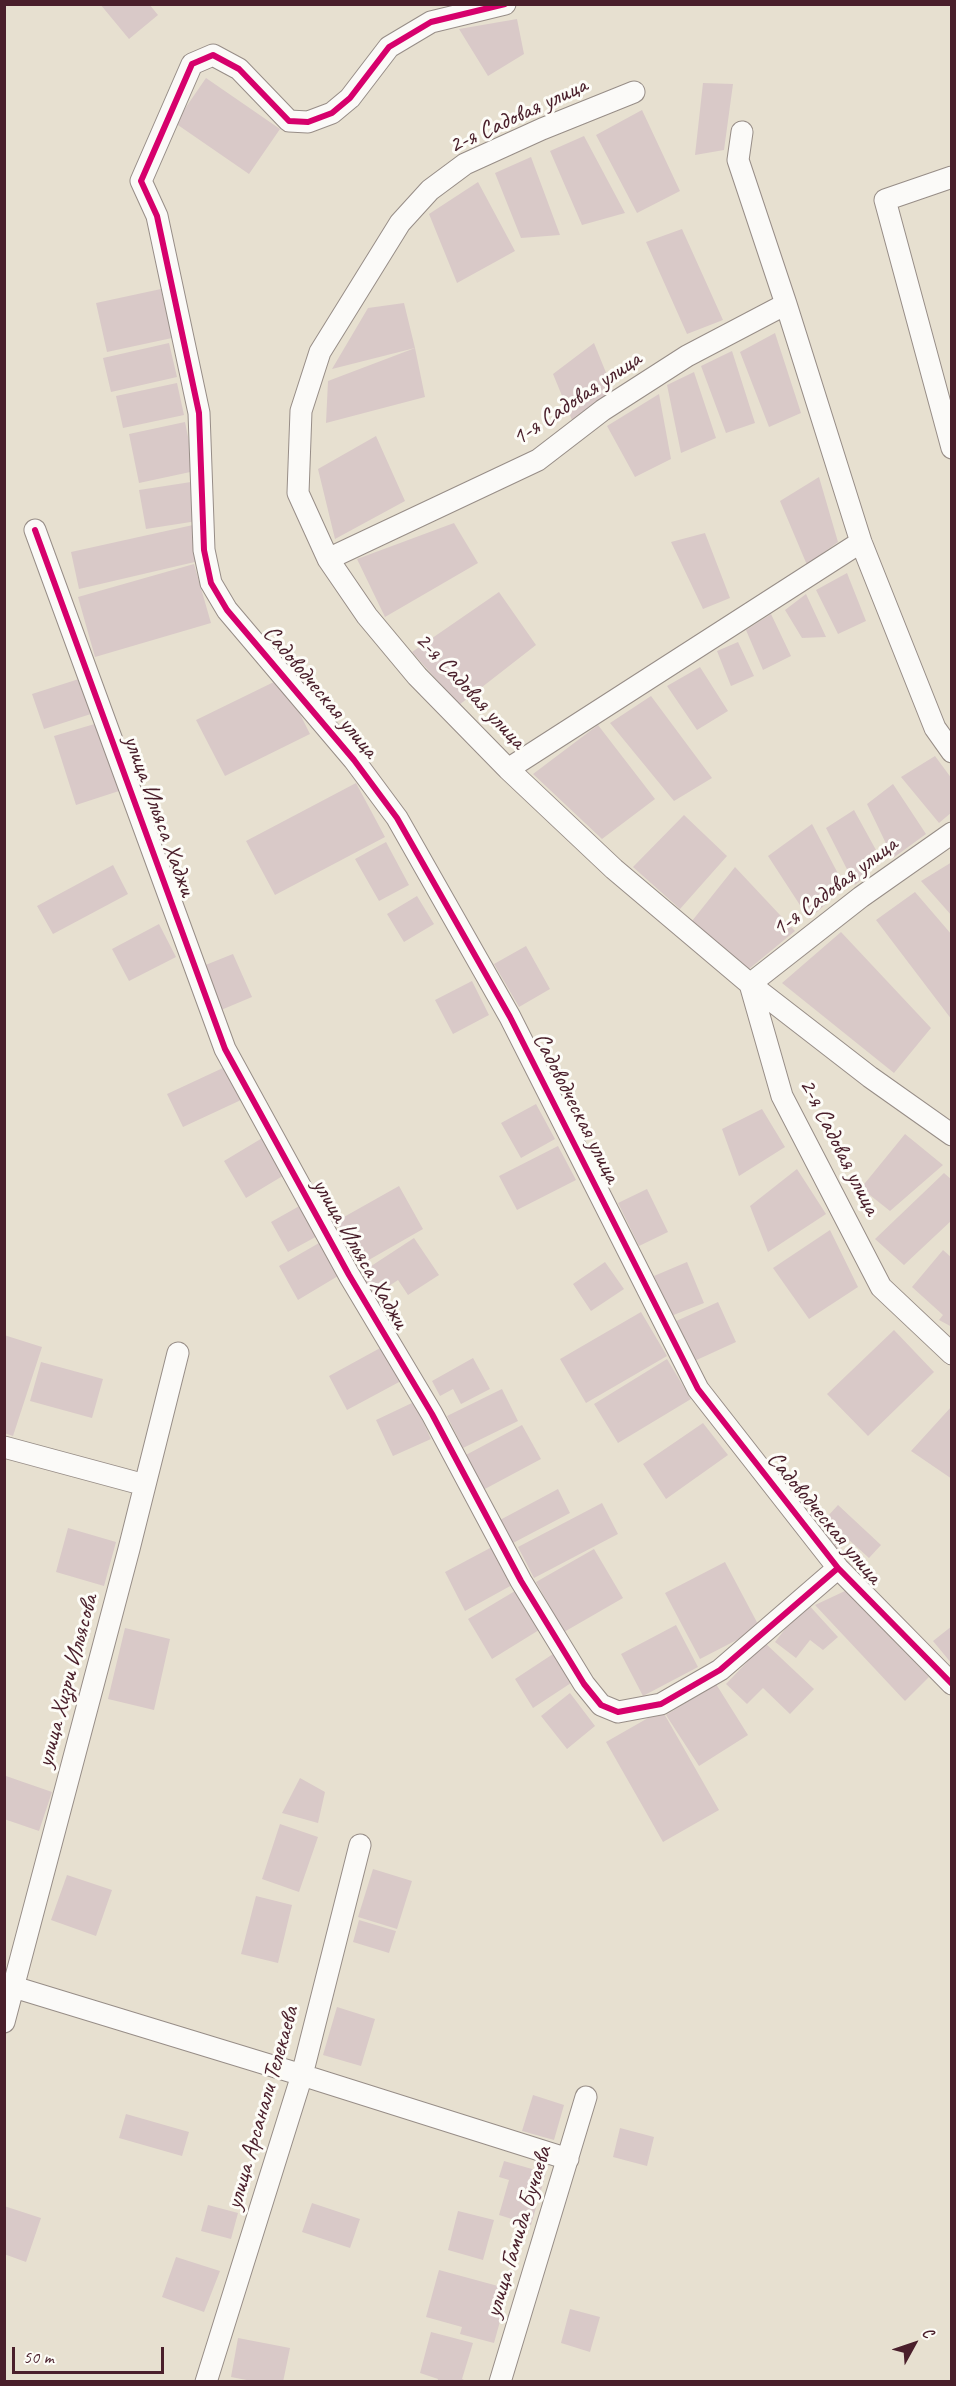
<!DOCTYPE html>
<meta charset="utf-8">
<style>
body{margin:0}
#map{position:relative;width:956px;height:2386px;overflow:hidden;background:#e7e0d0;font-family:Caveat,sans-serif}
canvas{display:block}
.frame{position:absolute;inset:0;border:6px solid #4a1f2b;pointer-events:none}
.north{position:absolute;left:884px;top:2314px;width:60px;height:60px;-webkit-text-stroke:4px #fdfcf7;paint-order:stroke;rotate:50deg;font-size:16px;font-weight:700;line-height:24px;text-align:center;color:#4a1f2b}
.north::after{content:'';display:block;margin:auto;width:21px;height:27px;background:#4a1f2b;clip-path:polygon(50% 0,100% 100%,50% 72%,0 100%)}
.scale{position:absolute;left:12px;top:2347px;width:152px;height:27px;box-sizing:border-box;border:3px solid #4a1f2b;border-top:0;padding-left:8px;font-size:18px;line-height:21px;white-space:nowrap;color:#4a1f2b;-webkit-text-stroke:4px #fdfcf7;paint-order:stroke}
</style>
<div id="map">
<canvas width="956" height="2386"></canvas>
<div class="frame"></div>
<div class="north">С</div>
<div class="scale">50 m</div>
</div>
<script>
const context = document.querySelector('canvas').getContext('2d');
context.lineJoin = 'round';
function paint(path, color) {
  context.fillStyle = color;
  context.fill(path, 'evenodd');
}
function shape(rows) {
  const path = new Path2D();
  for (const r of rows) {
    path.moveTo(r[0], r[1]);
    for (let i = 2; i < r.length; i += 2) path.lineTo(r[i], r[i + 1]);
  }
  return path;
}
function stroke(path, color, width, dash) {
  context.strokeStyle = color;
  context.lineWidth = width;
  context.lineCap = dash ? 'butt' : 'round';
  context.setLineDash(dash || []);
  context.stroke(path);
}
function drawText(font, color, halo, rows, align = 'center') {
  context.font = font + ' Caveat,sans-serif';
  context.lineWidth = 6;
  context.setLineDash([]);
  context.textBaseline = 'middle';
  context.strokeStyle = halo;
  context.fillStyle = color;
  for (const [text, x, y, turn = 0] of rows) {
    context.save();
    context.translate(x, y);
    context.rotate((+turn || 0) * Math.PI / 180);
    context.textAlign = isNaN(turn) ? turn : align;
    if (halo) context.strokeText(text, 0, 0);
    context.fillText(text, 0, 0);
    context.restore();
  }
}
const building = shape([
 [100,4,149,4,158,15,129,39],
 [517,19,524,54,488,76,459,29],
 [206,78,280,129,249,174,175,123],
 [703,83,733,84,724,150,695,155],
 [642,110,680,191,637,213,596,135],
 [584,136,625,213,582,225,550,151],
 [531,157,560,235,521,238,495,173],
 [478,182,515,251,457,283,429,214],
 [682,229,723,320,687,334,646,242],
 [161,289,172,338,107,352,96,303],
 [404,303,415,348,332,369,368,308],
 [775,333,801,413,769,427,740,352],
 [169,343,177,377,111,392,103,358],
 [594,343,613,390,572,420,553,374],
 [415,348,425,397,326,423,328,381],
 [732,351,755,423,726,433,701,366],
 [694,372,716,438,681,453,667,385],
 [177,383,184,415,123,428,116,396],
 [659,394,671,459,635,477,607,426],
 [185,422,195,471,139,483,129,434],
 [376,436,405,501,335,539,318,469],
 [819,477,838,542,807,565,780,501],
 [191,482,197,521,146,529,139,490],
 [454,523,478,563,385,617,357,559],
 [193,525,199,561,79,589,71,552],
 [705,533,730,598,703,609,671,542],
 [194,564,211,623,95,657,78,597],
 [847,573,866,621,838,634,816,590],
 [499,592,536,645,459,705,412,652],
 [806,594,826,637,802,638,785,610],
 [771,614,791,656,763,670,746,630],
 [738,642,754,676,731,686,717,651],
 [700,667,728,711,697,730,667,686],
 [82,678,94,713,44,729,32,694],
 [282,678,310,734,225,776,196,720],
 [651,696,712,778,674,801,610,723],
 [98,723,119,791,76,805,54,736],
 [598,725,655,799,602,839,533,774],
 [935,756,952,779,952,812,939,823,901,777],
 [356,783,385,837,275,895,246,841],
 [893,784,926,834,893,858,867,804],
 [854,810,882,861,855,885,826,828],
 [684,815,727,856,680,909,633,867],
 [812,824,845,887,809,919,768,856],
 [386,842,409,885,379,901,355,859],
 [952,862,952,916,921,881],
 [113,865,128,894,53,934,37,906],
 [735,867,795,931,749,969,692,921],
 [915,892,952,935,952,1020,876,920],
 [417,896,434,924,404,942,387,914],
 [159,924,176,957,129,981,112,949],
 [841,932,931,1028,894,1073,782,983],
 [526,946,550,989,519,1007,494,964],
 [233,954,252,997,221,1010,203,966],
 [472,981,489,1015,453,1034,435,1000],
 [225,1067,241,1100,183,1127,167,1094],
 [536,1104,555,1139,521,1158,501,1123],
 [762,1109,785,1147,739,1176,722,1129],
 [905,1134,943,1165,890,1211,861,1188],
 [264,1137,286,1174,246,1198,224,1161],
 [558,1146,576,1180,517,1210,499,1176],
 [797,1169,826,1214,768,1252,750,1206],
 [944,1173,952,1180,952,1220,904,1265,875,1239],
 [399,1186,423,1229,360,1265,335,1222],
 [647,1189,668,1232,639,1246,618,1203],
 [303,1204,321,1234,288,1252,271,1222],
 [830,1230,858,1287,809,1319,773,1268],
 [414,1238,439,1275,408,1295,398,1280,374,1296,359,1274],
 [319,1243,338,1276,298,1300,279,1266],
 [943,1250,952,1258,952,1327,939,1320,943,1315,912,1287],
 [605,1262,624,1289,591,1311,573,1284],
 [687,1262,704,1303,671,1316,654,1276],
 [718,1302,736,1342,690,1363,672,1323],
 [641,1312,667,1356,586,1403,560,1359],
 [894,1330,934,1372,868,1436,827,1394],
 [4,1335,42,1347,13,1436,4,1433],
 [382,1347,401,1381,347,1410,329,1376],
 [473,1358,490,1389,461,1404,453,1389,440,1396,432,1381],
 [667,1359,691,1399,618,1443,594,1404],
 [41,1362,103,1379,92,1418,30,1401],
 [502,1389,518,1421,463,1448,447,1416],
 [414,1402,431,1439,393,1456,376,1420],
 [952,1406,952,1479,911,1451],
 [703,1423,728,1455,666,1499,643,1464],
 [522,1425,541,1459,483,1490,464,1456],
 [558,1489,570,1513,513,1543,500,1520],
 [602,1503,618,1534,534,1578,518,1547],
 [838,1505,881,1545,869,1558,848,1539,837,1551,815,1530],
 [68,1528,116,1542,104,1586,56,1572],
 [492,1547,512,1585,465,1611,445,1572],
 [594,1549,623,1598,564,1632,536,1582],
 [725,1562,760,1628,700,1659,665,1593],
 [515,1591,539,1630,492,1659,468,1619],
 [845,1591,929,1677,905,1701,815,1605],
 [806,1602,838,1637,823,1650,810,1640,796,1658,775,1642],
 [676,1625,698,1667,643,1696,621,1654],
 [952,1626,952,1664,933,1641],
 [125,1628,170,1639,154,1710,108,1699],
 [765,1643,814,1689,790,1714,763,1688,747,1704,726,1684],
 [553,1654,571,1683,533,1708,515,1679],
 [716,1684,748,1735,699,1766,666,1715],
 [570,1693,595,1726,567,1749,541,1716],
 [662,1710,719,1810,663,1842,606,1742],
 [6,1776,52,1792,39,1831,4,1819],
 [300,1778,325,1792,318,1823,282,1813],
 [280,1824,318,1837,299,1892,262,1879],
 [373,1869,412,1881,397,1929,358,1917],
 [67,1875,112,1890,96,1936,51,1920],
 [256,1896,292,1905,278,1963,241,1954],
 [359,1920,396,1931,389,1953,353,1942],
 [337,2007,375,2019,361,2066,323,2055],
 [533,2095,564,2105,554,2140,522,2131],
 [126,2114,189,2132,182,2156,119,2138],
 [620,2128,654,2137,647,2166,613,2157],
 [504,2161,546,2173,531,2225,499,2215,509,2180,499,2177],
 [312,2203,360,2219,350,2248,302,2232],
 [208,2205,238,2213,231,2239,201,2231],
 [4,2206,41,2218,26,2262,4,2254],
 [458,2211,494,2220,483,2260,448,2250],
 [176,2257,220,2271,204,2312,162,2297],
 [439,2270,509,2289,494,2343,460,2334,462,2327,426,2317],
 [570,2309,600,2317,590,2352,561,2343],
 [431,2332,473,2343,462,2379,468,2382,437,2382,438,2379,420,2373],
 [238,2338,290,2348,283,2382,257,2382,231,2377]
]);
const street = shape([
 [505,4,431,22,389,47,350,98,332,113,308,122,289,121,239,69,213,55,192,64,141,181,157,216,199,413,204,550,211,583,227,610,354,760,397,818,510,1017,698,1389,838,1568,952,1684],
 [634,92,542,129,465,164,430,190,400,223,320,352,301,411,298,493,328,559,367,616,417,676,508,769,614,869,750,984,782,1096,881,1287,952,1354],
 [742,132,738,160,786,304,861,542,935,728,952,752],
 [952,177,885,200,952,448],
 [35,530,225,1049,349,1275,432,1414,521,1581,584,1684,601,1705,618,1712,661,1704,720,1670,838,1568],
 [328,559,538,460,603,410,687,356,786,304],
 [508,769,861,542],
 [952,833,861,897,750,984,870,1077,952,1135],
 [4,1447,145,1485],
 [4,1984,302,2075,568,2159],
 [4,2022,129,1549,178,1353],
 [206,2382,302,2075,360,1845],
 [500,2382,586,2097]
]);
const cycleway = shape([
 [505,4,431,22,389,47,350,98,332,113,308,122,289,121,239,69,213,55,192,64,141,181,157,216,199,413,204,550,211,583,227,610,354,760,397,818,510,1017,698,1389,838,1568,952,1684],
 [35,530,225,1049,349,1275,432,1414,521,1581,584,1684,601,1705,618,1712,661,1704,720,1670,838,1568]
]);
const streetNames = [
 ["2-я Садовая улица",518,116,-25],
 ["1-я Садовая улица",577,399,-34],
 ["2-я Садовая улица",470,691,47],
 ["Садоводческая улица",320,692,50],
 ["улица Ильяса Хаджи",159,816,70],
 ["1-я Садовая улица",835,887,-37],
 ["Садоводческая улица",576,1108,63],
 ["2-я Садовая улица",839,1147,63],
 ["улица Ильяса Хаджи",360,1254,60],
 ["Садоводческая улица",824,1518,50],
 ["улица Хизри Ильясова",68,1681,-75],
 ["улица Арсанали Телекаева",263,2108,-74],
 ["улица Гамида Бучаева",519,2232,-73]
];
paint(building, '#d9c9c8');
stroke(street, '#978d87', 23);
stroke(street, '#fbfaf8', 21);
stroke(cycleway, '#d6006c', 6);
drawText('24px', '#4a1f2b', '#fdfcf7', streetNames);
</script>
